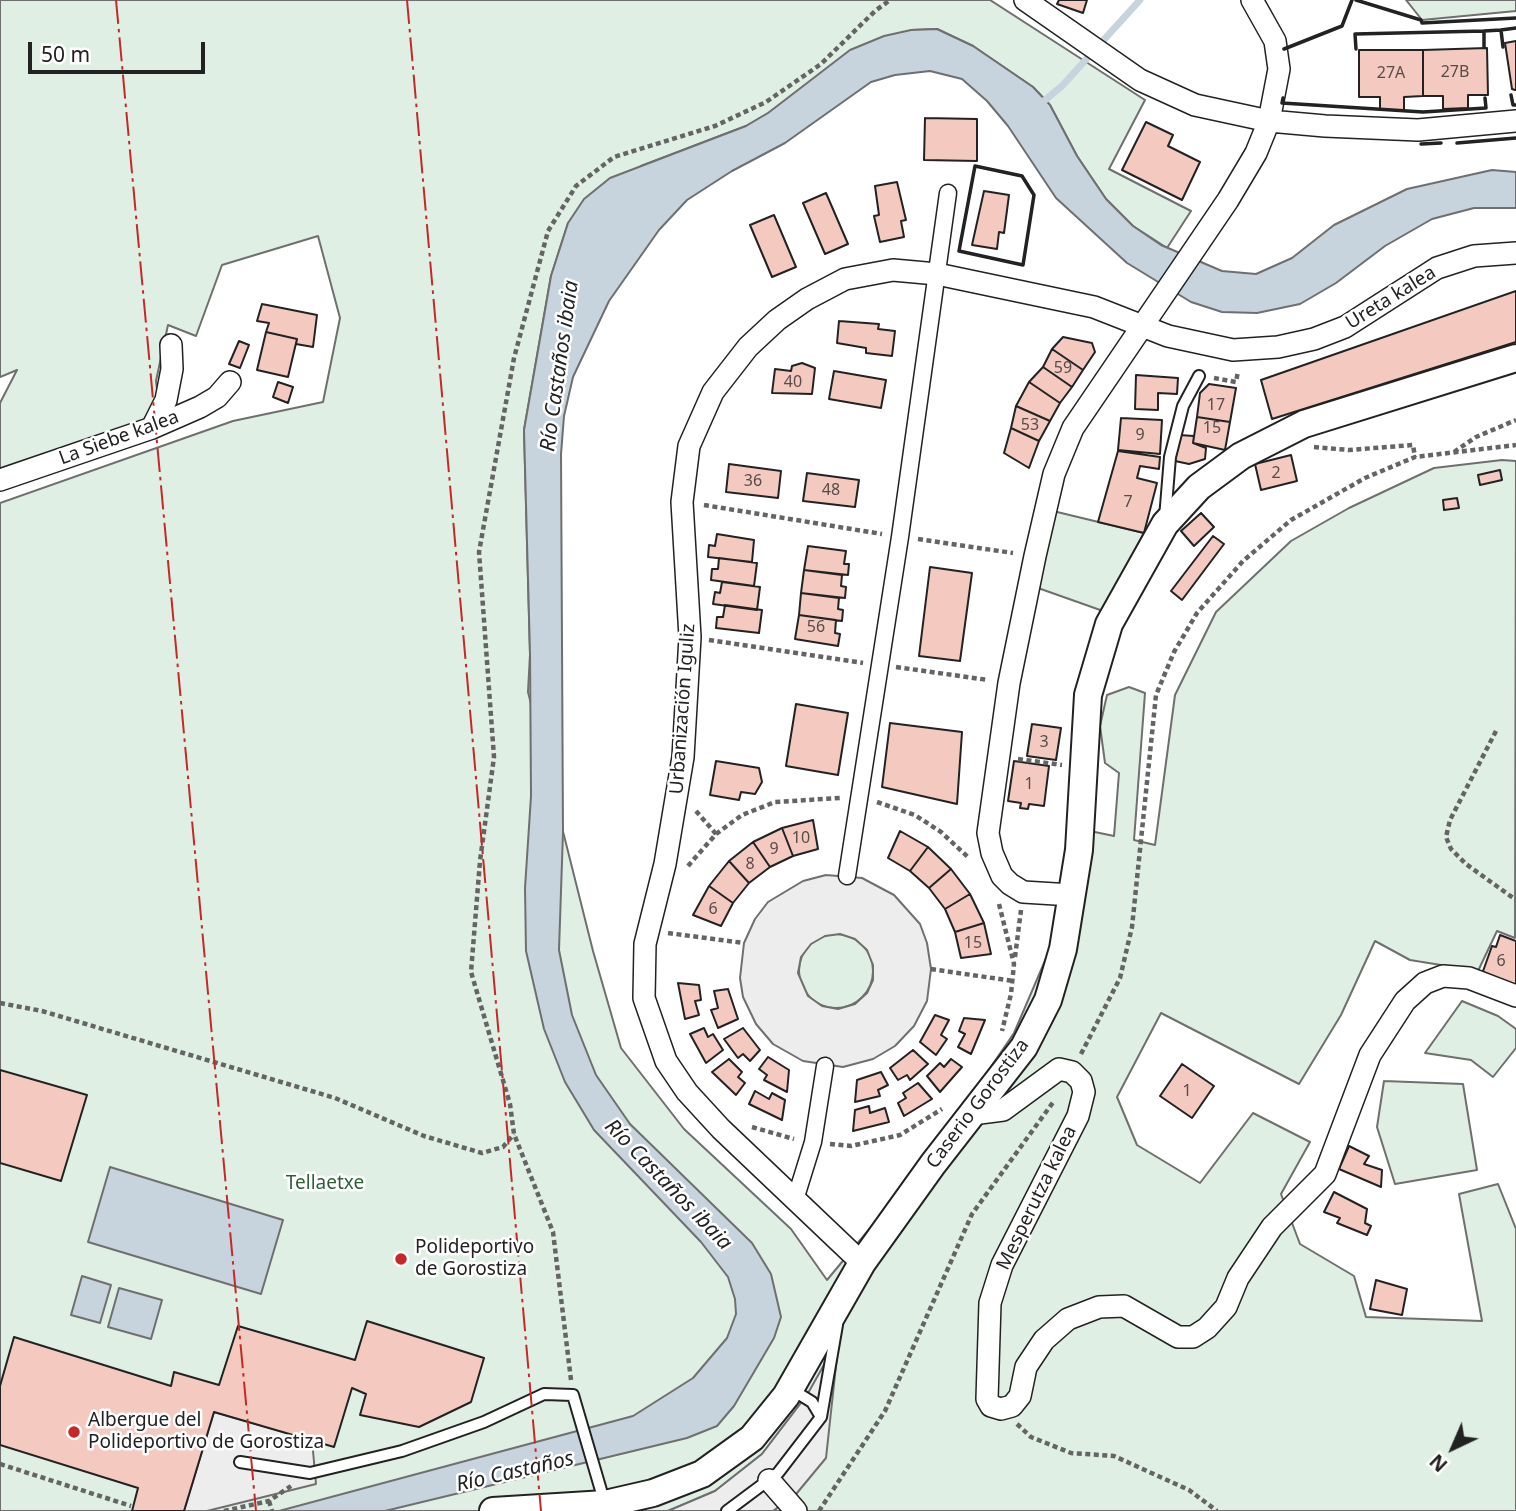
<!DOCTYPE html>
<meta charset="utf-8">
<style>
body{margin:0}
#map{position:relative;width:1516px;height:1511px;overflow:hidden;background:#fff;font-family:"Noto Sans",sans-serif}
canvas{display:block}
.north{position:absolute;left:1418px;top:1413px;width:70px;height:70px;-webkit-text-stroke:5px #fff;paint-order:stroke;rotate:224deg;font-size:19px;font-weight:700;line-height:28px;text-align:center;color:#222}
.north::after{content:'';display:block;margin:auto;width:24px;height:32px;background:#222;clip-path:polygon(50% 0,100% 100%,50% 72%,0 100%)}
.scale{position:absolute;left:28px;top:42px;width:177px;height:32px;box-sizing:border-box;border:4px solid #222;border-top:0;padding-left:9px;font-size:21px;line-height:24px;white-space:nowrap;color:#222;-webkit-text-stroke:5px #fff;paint-order:stroke}
</style>
<div id="map">
<canvas width="1516" height="1511"></canvas>
<div class="north">N</div>
<div class="scale">50 m</div>
</div>
<script>
const context = document.querySelector('canvas').getContext('2d');
context.lineJoin = 'round';
function paint(path, color) {
  context.fillStyle = color;
  context.fill(path, 'evenodd');
}
function shape(rows) {
  const path = new Path2D();
  for (const r of rows) {
    if (r.length === 3) {
      path.moveTo(r[0] + r[2], r[1]);
      path.arc(r[0], r[1], r[2], 0, 2 * Math.PI);
      continue;
    }
    path.moveTo(r[0], r[1]);
    for (let i = 2; i < r.length; i += 2) path.lineTo(r[i], r[i + 1]);
  }
  return path;
}
function stroke(path, color, width, dash) {
  context.strokeStyle = color;
  context.lineWidth = width;
  context.lineCap = dash ? 'butt' : 'round';
  context.setLineDash(dash || []);
  context.stroke(path);
}
function drawText(font, color, halo, rows, align = 'center') {
  context.font = font + ' "Noto Sans",sans-serif';
  context.lineWidth = 5;
  context.setLineDash([]);
  context.textBaseline = 'middle';
  context.strokeStyle = halo;
  context.fillStyle = color;
  for (const [text, x, y, turn = 0] of rows) {
    context.save();
    context.translate(x, y);
    context.rotate((+turn || 0) * Math.PI / 180);
    context.textAlign = isNaN(turn) ? turn : align;
    if (halo) context.strokeText(text, 0, 0);
    context.fillText(text, 0, 0);
    context.restore();
  }
}
const green = shape([
 [0,0,990,0,1145,100,1109,169,1191,211,1167,248,1133,226,1106,199,1077,156,1050,105,1033,87,973,46,937,29,911,30,746,126,641,166,568,223,551,276,524,430,530,654,528,692,593,951,621,1048,684,1129,791,1229,827,1280,930,1156,1014,1033,1053,942,1071,827,1114,836,1119,773,1105,763,1100,726,1107,695,1129,687,1145,693,1134,840,1155,845,1175,695,1216,612,1291,541,1349,508,1434,468,1502,460,1516,461,1515,938,1497,931,1478,971,1410,960,1375,941,1341,1015,1299,1084,1161,1013,1117,1097,1137,1145,1200,1183,1253,1113,1310,1142,1281,1194,1300,1244,1354,1276,1366,1317,1482,1321,1459,1194,1498,1184,1516,1229,1516,1511,773,1511,797,1493,807,1395,762,1454,715,1491,668,1511,0,1511,0,503,233,421,323,402,340,318,318,236,222,265,196,336,168,325,156,381,158,397,143,421,0,471,0,403,17,370,0,377,0,0],
 [1406,0,1516,0,1516,11,1422,20,1406,0],
 [1053,511,1144,533,1103,611,1038,588,1053,511],
 [836,971,37],
 [1462,1001,1498,1016,1516,1029,1516,1048,1493,1077,1471,1060,1425,1053,1462,1001],
 [1384,1081,1463,1084,1477,1170,1395,1184,1377,1127,1384,1081]
]);
const parking = shape([
 [826,875,862,878,894,895,920,924,927,943,931,969,927,1001,914,1026,895,1046,873,1059,843,1067,803,1061,773,1044,756,1024,743,997,740,978,744,943,755,919,768,902,803,881,826,875],
 [840,934,855,939,867,950,873,965,873,980,867,993,855,1004,838,1009,822,1006,808,996,798,973,801,957,811,944,825,936,840,934],
 [839,1338,826,1458,797,1493,773,1511,668,1511,715,1491,762,1454,807,1395,839,1338],
 [214,1412,312,1440,316,1484,207,1511,184,1511,214,1412]
]);
const water = shape([
 [937,29,973,46,1033,87,1050,105,1077,156,1106,199,1133,226,1161,245,1222,271,1256,274,1292,258,1334,225,1407,189,1492,170,1516,172,1516,208,1474,208,1432,219,1385,246,1336,283,1300,304,1257,313,1222,312,1191,302,1127,263,1056,198,1008,126,987,101,962,79,930,71,895,75,871,82,785,143,732,171,687,200,659,230,609,301,573,377,564,416,561,454,563,832,559,950,572,1015,596,1075,630,1124,752,1243,771,1274,781,1317,774,1338,734,1406,717,1426,687,1438,385,1511,279,1511,633,1416,693,1378,727,1338,736,1314,735,1299,728,1277,701,1242,594,1130,565,1082,544,1029,526,951,525,888,531,796,530,654,524,430,551,276,568,223,584,199,610,178,746,126,768,113,850,50,884,36,911,30,937,29],
 [110,1167,283,1220,261,1294,88,1242,110,1167],
 [82,1276,111,1285,100,1323,71,1315,82,1276],
 [119,1288,162,1300,151,1339,108,1327,119,1288]
]);
const stream = shape([
 [1039,105,1062,86,1140,0]
]);
const building = shape([
 [1059,0,1087,0,1083,13,1057,4,1059,0],
 [1516,41,1516,90,1515,90,1512,89,1505,43,1516,41],
 [1487,48,1488,95,1468,95,1468,108,1443,109,1443,96,1423,96,1423,50,1487,48],
 [1359,50,1423,50,1423,96,1404,97,1404,110,1380,110,1380,97,1359,97,1359,50],
 [925,118,977,119,977,161,924,160,925,118],
 [1146,122,1173,135,1168,146,1200,162,1182,200,1122,170,1146,122],
 [897,182,906,220,901,221,904,237,880,242,874,216,879,215,875,186,897,182],
 [984,191,1009,195,1004,233,999,232,997,249,972,245,984,191],
 [826,193,848,244,825,254,803,203,826,193],
 [774,215,796,267,772,277,750,225,774,215],
 [1516,291,1516,342,1272,419,1261,380,1516,291],
 [262,304,317,315,313,347,296,344,297,339,266,332,269,323,257,321,262,304],
 [839,321,879,324,878,329,895,331,892,356,866,353,866,348,837,343,839,321],
 [266,332,297,339,288,377,257,370,266,332],
 [1063,337,1092,343,1095,352,1083,370,1052,349,1063,337],
 [239,341,249,345,240,368,229,364,239,341],
 [1052,349,1083,370,1072,387,1043,367,1052,349],
 [802,363,815,368,812,394,772,393,775,369,791,371,792,366,802,363],
 [1043,367,1072,387,1060,403,1029,382,1043,367],
 [834,371,886,380,881,408,829,399,834,371],
 [1136,375,1178,378,1177,394,1158,393,1158,410,1135,409,1136,375],
 [278,382,293,387,288,403,273,397,278,382],
 [1029,382,1060,403,1050,421,1016,406,1029,382],
 [1209,384,1236,388,1230,422,1197,417,1200,393,1209,384],
 [1016,406,1050,421,1039,441,1011,428,1016,406],
 [1197,417,1230,422,1225,450,1193,443,1197,417],
 [1121,418,1162,420,1160,454,1118,450,1121,418],
 [1011,428,1039,441,1029,468,1004,453,1011,428],
 [1179,435,1194,436,1193,443,1206,448,1205,459,1189,464,1175,461,1179,435],
 [1118,451,1160,457,1159,469,1140,466,1137,478,1157,483,1144,533,1098,522,1118,451],
 [1291,455,1297,481,1261,490,1255,464,1291,455],
 [729,464,781,471,778,498,726,492,729,464],
 [1500,470,1502,480,1480,485,1478,475,1500,470],
 [807,473,859,480,855,507,803,501,807,473],
 [1457,498,1459,508,1444,510,1443,500,1457,498],
 [1201,513,1214,527,1194,546,1181,531,1201,513],
 [717,534,754,540,752,562,708,557,709,545,715,546,717,534],
 [1213,536,1224,544,1182,600,1171,591,1213,536],
 [808,546,846,551,844,564,849,564,848,575,804,570,808,546],
 [719,558,757,563,754,586,711,580,712,569,718,569,719,558],
 [930,567,972,573,960,661,919,656,930,567],
 [804,570,842,575,841,586,846,587,845,598,801,593,804,570],
 [722,582,760,587,757,610,713,604,715,592,720,593,722,582],
 [801,593,839,598,838,609,843,610,842,621,799,615,801,593],
 [725,605,762,610,759,633,716,628,717,617,723,617,725,605],
 [799,615,836,620,835,633,840,634,838,646,795,639,799,615],
 [796,704,848,713,838,775,786,766,796,704],
 [890,723,962,732,957,804,882,787,890,723],
 [1032,724,1061,728,1056,760,1027,756,1032,724],
 [716,761,759,768,762,782,755,794,741,792,739,800,710,795,716,761],
 [1014,761,1049,766,1044,806,1029,804,1028,809,1020,808,1021,803,1008,801,1014,761],
 [813,820,818,849,793,856,782,828,813,820],
 [782,828,793,856,770,867,753,842,782,828],
 [900,831,928,847,910,871,888,858,900,831],
 [753,842,770,867,749,883,729,861,753,842],
 [928,847,951,869,929,888,910,871,928,847],
 [729,861,749,883,733,903,709,886,729,861],
 [951,869,970,894,945,909,929,888,951,869],
 [709,886,733,903,721,926,693,915,709,886],
 [970,894,984,923,955,932,945,909,970,894],
 [984,923,991,954,961,958,955,932,984,923],
 [1500,935,1516,941,1516,986,1482,974,1492,946,1496,947,1500,935],
 [678,983,699,985,701,1000,695,1001,699,1015,685,1019,678,983],
 [728,989,738,1019,718,1028,711,1010,718,1008,714,991,728,989],
 [935,1015,949,1020,941,1035,947,1039,936,1055,920,1042,935,1015],
 [964,1018,985,1020,971,1054,958,1047,965,1034,959,1031,964,1018],
 [704,1028,708,1037,713,1034,723,1050,706,1063,690,1034,704,1028],
 [743,1028,760,1050,750,1061,743,1054,738,1058,724,1039,743,1028],
 [913,1050,928,1064,910,1080,907,1075,898,1080,890,1068,913,1050],
 [768,1057,789,1070,787,1092,764,1080,767,1075,759,1069,768,1057],
 [729,1059,742,1072,738,1077,745,1083,736,1095,712,1072,729,1059],
 [951,1059,962,1067,940,1092,927,1076,940,1063,944,1067,951,1059],
 [1182,1064,1214,1086,1192,1118,1160,1096,1182,1064],
 [0,1070,87,1095,61,1181,0,1163,0,1070],
 [881,1072,888,1085,878,1090,880,1096,855,1102,857,1080,881,1072],
 [918,1083,932,1099,904,1116,898,1103,906,1098,903,1093,918,1083],
 [755,1091,769,1099,772,1093,785,1100,782,1120,749,1104,755,1091],
 [869,1106,870,1113,885,1108,889,1122,853,1131,855,1110,869,1106],
 [1349,1146,1369,1156,1364,1164,1382,1170,1381,1187,1339,1169,1349,1146],
 [1334,1192,1367,1209,1365,1223,1371,1226,1367,1235,1337,1223,1340,1218,1324,1212,1334,1192],
 [1376,1280,1407,1289,1402,1315,1370,1309,1376,1280],
 [367,1321,484,1358,471,1402,419,1427,360,1415,366,1394,352,1388,334,1447,214,1412,184,1511,132,1511,138,1488,0,1445,0,1386,14,1337,171,1386,174,1372,219,1385,238,1326,355,1360,367,1321]
]);
const path = shape([
 [1214,378,1236,382,1238,371],
 [1314,447,1349,450,1413,445,1415,457],
 [1454,452,1476,437,1516,420],
 [704,505,882,534],
 [918,539,1013,553],
 [709,640,863,663],
 [896,667,988,680],
 [1496,731,1450,820,1446,837,1451,849,1466,864,1516,900],
 [1018,759,1062,765],
 [877,802,915,815,941,832,969,858],
 [696,811,716,834],
 [688,866,716,834,742,815,775,802,840,798],
 [999,904,1014,964,1011,994,1002,1031],
 [668,933,744,943],
 [1015,957,1021,910],
 [931,969,1013,981],
 [0,1003,42,1011,335,1098,424,1136,482,1153,503,1147,514,1134],
 [1081,1054,1120,978,1132,927,1156,695,1174,652,1197,613,1243,561,1291,520,1365,478,1415,457,1516,445],
 [752,1127,794,1139],
 [830,1144,851,1146,900,1135,942,1109],
 [571,1380,553,1232,514,1134,510,1104,471,972,480,861,494,757,479,552,514,358,548,231,576,186,614,157,715,126,766,102,821,64,875,11,890,0],
 [1017,1424,1031,1437,1071,1453,1114,1456,1189,1490,1217,1511],
 [0,1464,131,1506],
 [269,1501,272,1511],
 [224,1511,269,1501,291,1486],
 [819,1511,885,1411,972,1214,1054,1101]
]);
const service = shape([
 [1165,518,1170,457,1183,406,1199,376],
 [790,1395,799,1394,812,1402,821,1417],
 [240,1462,310,1473,402,1451,484,1422,544,1394,573,1395,605,1504],
 [727,1511,778,1473,821,1417,837,1325]
]);
const pedestrian = shape([
 [847,876,900,537,948,193],
 [795,1200,813,1142,825,1066]
]);
const minor = shape([
 [1025,0,1140,80,1195,105,1269,121,1325,126,1418,130,1516,121],
 [152,428,166,400,172,369,171,345],
 [0,480,152,428,200,407,217,397,230,382],
 [1072,895,1023,892,1010,884,1002,876,992,853,988,833,1009,683,1035,556,1054,474,1073,428,1228,200,1256,153,1269,121,1279,69,1275,41,1252,0],
 [972,1114,1003,1110,1059,1069,1072,1072,1081,1081,1084,1092,1078,1116,1002,1265,990,1303,987,1399,991,1406,1001,1409,1012,1406,1020,1396,1026,1367,1044,1340,1068,1319,1099,1307,1124,1306,1178,1337,1193,1337,1207,1328,1226,1307,1238,1278,1272,1227,1325,1174,1370,1055,1405,1001,1425,983,1443,976,1469,978,1516,996],
 [862,1263,721,1129,687,1092,666,1061,644,998,645,944,665,864,683,757,690,637,682,502,689,446,713,392,748,347,777,320,807,299,845,279,893,270,937,274,1094,307,1168,336,1233,350,1278,347,1314,339,1345,327,1437,268,1474,256,1516,253],
 [769,1480,796,1511]
]);
const tertiary = shape([
 [493,1511,605,1504,653,1493,702,1474,752,1438,786,1396,862,1263,933,1164,1024,1047,1048,1000,1063,949,1079,850,1088,695,1109,624,1165,524,1199,487,1241,456,1304,424,1516,358]
]);
const wall = shape([
 [1356,0,1421,20,1422,23,1516,18],
 [1501,30,1516,28],
 [1484,47,1484,31,1501,30,1503,47],
 [1284,49,1342,26,1352,0],
 [1356,49,1355,34,1484,31],
 [1511,95,1513,105,1516,105],
 [1283,98,1282,103,1423,112,1486,108,1485,98],
 [1457,143,1516,138],
 [1421,144,1441,143],
 [975,166,1022,176,1034,195,1023,265,959,251,975,166]
]);
const power = shape([
 [116,0,256,1511],
 [407,0,541,1511]
]);
const markers = [
 [401,1259,7,"#c62828"],
 [74,1432,7,"#c62828"]
];
const numberNames = [
 ["27B",1455,72],
 ["27A",1391,73],
 ["59",1063,368],
 ["40",793,382],
 ["17",1216,405],
 ["53",1030,425],
 ["15",1212,428],
 ["9",1140,435],
 ["2",1276,473],
 ["36",753,481],
 ["48",831,490],
 ["7",1128,502],
 ["56",816,627],
 ["3",1044,742],
 ["1",1029,784],
 ["10",801,838],
 ["9",774,849],
 ["8",750,864],
 ["6",713,909],
 ["15",973,943],
 ["6",1501,961],
 ["1",1187,1091]
];
const streetNames = [
 ["Ureta kalea",1391,298,-32],
 ["La Siebe kalea",119,438,-20],
 ["Urbanización Iguliz",683,709,-86],
 ["Caserio Gorostiza",978,1104,-53],
 ["Mesperutza kalea",1037,1198,-64]
];
const parkNames = [
 ["Tellaetxe",325,1184]
];
const poiNames = [
 ["Polideportivo",415,1248],
 ["de Gorostiza",415,1270],
 ["Albergue del",88,1421],
 ["Polideportivo de Gorostiza",88,1443]
];
const waterNames = [
 ["Río Castaños ibaia",560,366,-82],
 ["Río Castaños ibaia",668,1185,46],
 ["Río Castaños",515,1472,-13]
];
paint(green, '#e0efe3');
stroke(green, '#6f6f6f', 2);
paint(parking, '#ededed');
stroke(parking, '#6f6f6f', 2);
paint(water, '#c7d3dd');
stroke(water, '#6f6f6f', 2);
stroke(stream, '#c7d3dd', 7);
paint(building, '#f3c9c0');
stroke(building, '#222', 2);
stroke(service, '#222', 14);
stroke(pedestrian, '#222', 19);
stroke(minor, '#222', 24);
stroke(tertiary, '#222', 30);
stroke(path, '#646464', 4.5, [5, 3.5]);
stroke(service, '#fff', 10);
stroke(pedestrian, '#fff', 16);
stroke(minor, '#fff', 21);
stroke(tertiary, '#fff', 26);
stroke(wall, '#222', 3.5);
stroke(power, '#c62828', 2, [24, 5, 3.5, 5]);
for (const [x, y, r, color] of markers) {
  const dot = new Path2D();
  dot.arc(x, y, r, 0, 2 * Math.PI);
  context.fillStyle = color;
  context.fill(dot);
  stroke(dot, '#fff', 2.5);
}
drawText('16px', '#564c4a', null, numberNames);
drawText('19px', '#222', '#fff', streetNames);
drawText('19px', '#2f5e38', '#fff', parkNames);
drawText('19px', '#222', '#fff', poiNames, 'left');
drawText('italic 21px', '#222', '#fff', waterNames);
</script>
